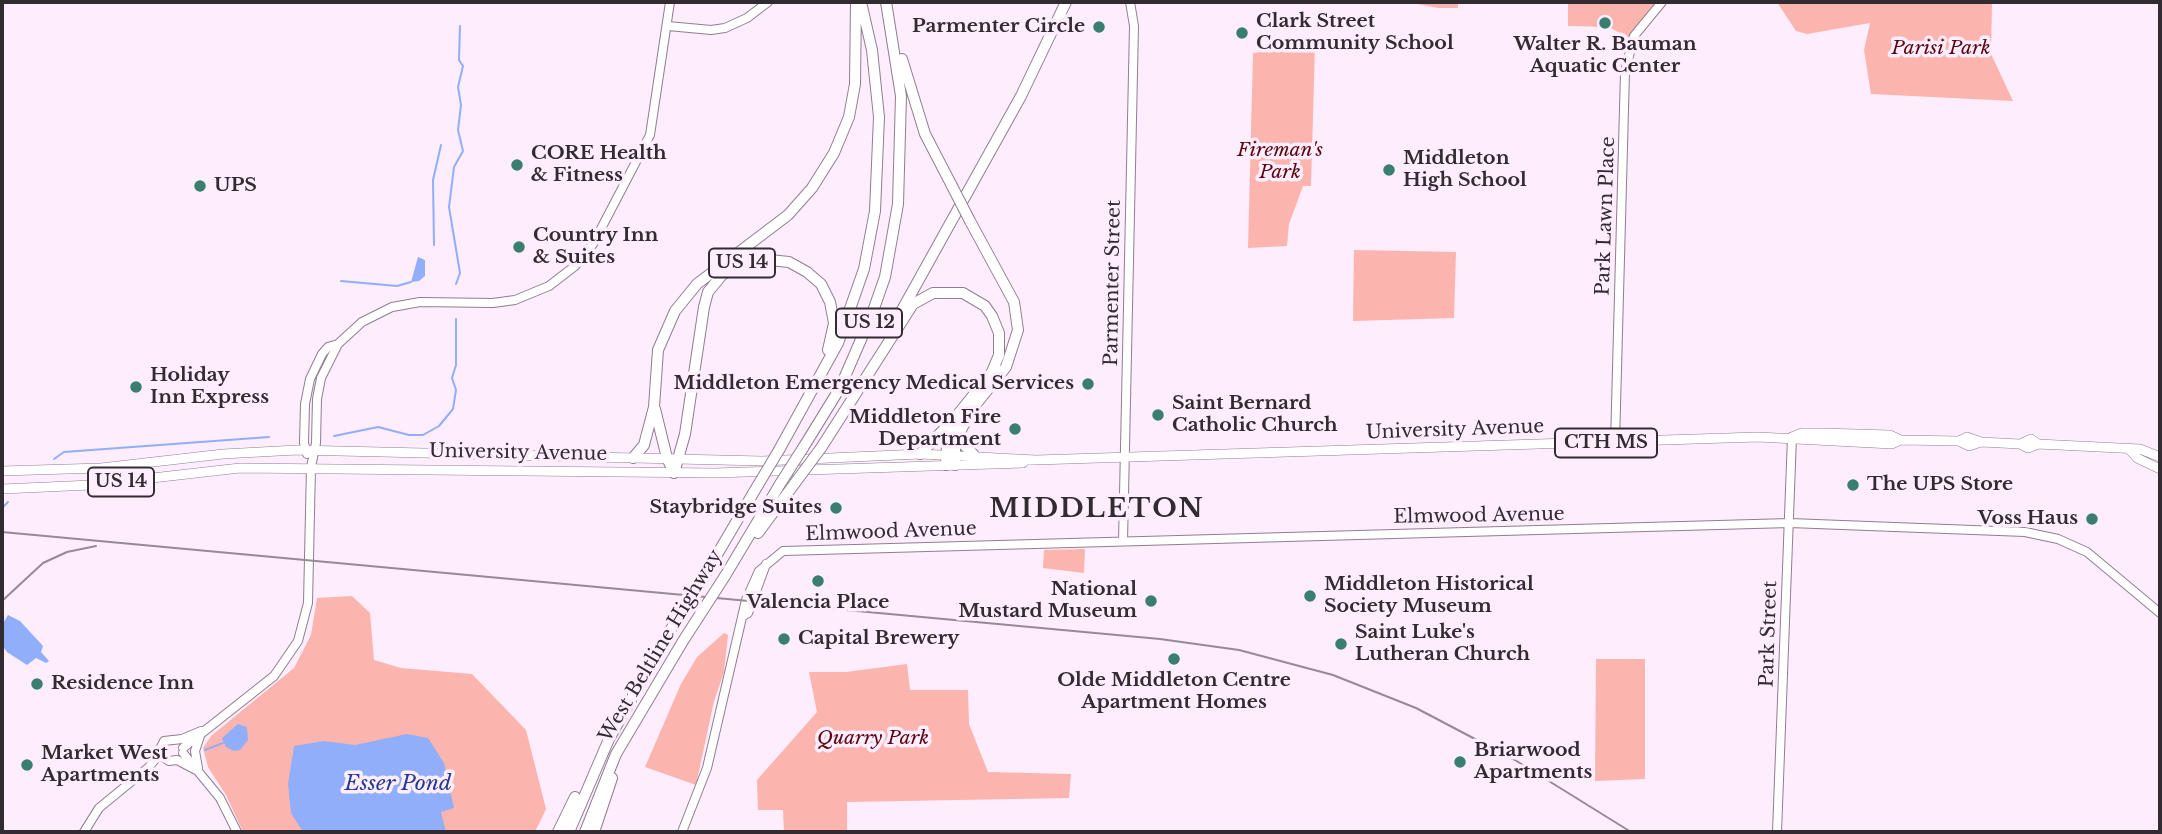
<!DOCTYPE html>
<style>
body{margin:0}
#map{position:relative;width:2162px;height:834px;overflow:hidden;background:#fdedfd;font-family:"Libre Baskerville",serif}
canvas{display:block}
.frame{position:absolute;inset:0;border:4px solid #322b32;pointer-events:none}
</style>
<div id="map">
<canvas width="2162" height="834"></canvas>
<div class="frame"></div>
</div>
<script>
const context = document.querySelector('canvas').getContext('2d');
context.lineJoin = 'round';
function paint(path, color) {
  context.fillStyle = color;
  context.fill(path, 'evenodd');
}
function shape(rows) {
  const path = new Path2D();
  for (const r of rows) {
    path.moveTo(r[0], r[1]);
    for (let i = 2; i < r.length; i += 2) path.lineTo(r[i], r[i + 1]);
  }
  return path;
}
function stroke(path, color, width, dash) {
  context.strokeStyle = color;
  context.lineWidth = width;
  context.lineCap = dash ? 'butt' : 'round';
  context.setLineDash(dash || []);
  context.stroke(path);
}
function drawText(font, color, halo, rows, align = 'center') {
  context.font = font + ' "Libre Baskerville",serif';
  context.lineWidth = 7;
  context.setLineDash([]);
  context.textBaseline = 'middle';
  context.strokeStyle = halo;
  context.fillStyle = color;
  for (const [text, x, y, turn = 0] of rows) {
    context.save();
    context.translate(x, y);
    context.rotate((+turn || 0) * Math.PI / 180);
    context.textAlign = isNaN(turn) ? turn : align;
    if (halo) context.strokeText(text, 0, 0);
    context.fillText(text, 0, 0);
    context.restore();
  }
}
const green = shape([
 [1408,2,1458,2,1458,8,1438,8],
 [1568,2,1662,2,1632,40,1609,27,1568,26],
 [1777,2,1992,2,1991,54,2013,101,1871,94,1864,50,1870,23,1807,34,1796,31],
 [1305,42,1315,45,1311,186,1303,186,1289,224,1287,246,1248,248,1253,53,1290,49],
 [1354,250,1456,252,1454,318,1353,321],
 [1085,549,1084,573,1043,568,1044,550],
 [352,596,370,613,374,660,401,668,472,674,526,730,546,809,535,832,243,832,226,795,208,767,203,748,211,736,294,668,311,635,317,598],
 [724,633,728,635,724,672,714,701,696,785,645,767,681,684,697,657],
 [1596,659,1645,659,1645,779,1595,781],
 [907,664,910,690,968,690,969,724,988,772,1071,774,1069,798,847,802,847,832,784,832,783,810,758,810,757,780,817,712,809,672,846,672]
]);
const water = shape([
 [418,257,425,260,425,276,419,281,411,282],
 [8,615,20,621,43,646,41,652,49,661,46,663,36,658,27,665,7,652,2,645,2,625],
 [238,724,247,727,248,740,240,750,234,751,226,747,222,738],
 [407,734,428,738,444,763,454,808,441,812,446,832,303,832,291,813,288,784,294,746,324,741,355,745]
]);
const stream = shape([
 [434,245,433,180,441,145],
 [341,281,397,286,411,282],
 [456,284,460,273,449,207,454,167,463,151,458,130,461,105,458,87,463,66,459,60,460,26],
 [334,436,378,427,409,435,423,435,439,426,453,409,456,390,452,378,456,365,456,319],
 [54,459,64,452,269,437],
 [2,508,8,502],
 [205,750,223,743]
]);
const secondary = shape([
 [668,26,711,30,725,28,747,18,768,2],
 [1615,443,1625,72,1634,36,1662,2],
 [307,454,304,443,305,404,310,379,322,354,328,347,338,344],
 [1123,541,1134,26,1130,2],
 [743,616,748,613,766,564],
 [183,748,274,676,298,641,308,603,311,467,316,443,317,399,321,378,338,344,362,322,392,307,420,302,493,303,515,300,549,286,575,266,593,244,650,135,670,2],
 [183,753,220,798,237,832],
 [177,760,169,761,162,756,160,749,164,741,182,739,201,731],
 [177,760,198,771],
 [198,768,195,751,201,733],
 [84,832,99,808,149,767,160,753],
 [682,832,707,768,746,600,759,571,783,551,1790,523,2025,532,2058,539,2087,552,2160,613],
 [1777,832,1792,437]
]);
const primary = shape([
 [1792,437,1802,433,1823,433,1890,435,1901,440],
 [1959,441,1969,446,1981,442],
 [2020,444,2031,439,2038,444,2140,449,2160,457],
 [2130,450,2137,458,2160,469],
 [2,471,101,468,223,454,297,450,762,461,920,454,1036,460,1758,437,1892,444,1901,440,1959,441,1967,437,1981,442,2020,444,2028,448,2038,444],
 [2,489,91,485,240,468,715,473,1023,463]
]);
const highway = shape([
 [902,59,925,134,952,186],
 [902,310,1021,96,1066,2],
 [655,409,667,458,674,473],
 [957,438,974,455],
 [803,448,840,388,872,314,885,277,898,204,901,96,886,2],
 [821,448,913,304,933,293,963,293,985,306,992,316,999,333,999,355,992,372,955,418,920,454],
 [779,450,838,343,864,269,875,211,879,117,872,50,861,2],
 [633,458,644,445,654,407,658,350,675,311,697,284,788,215,812,188,834,153,849,117,855,84,856,2],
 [946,465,947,444,953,424],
 [955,465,955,447,962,428,976,404,1006,367,1018,330,1014,302,970,221],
 [674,473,685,434,704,307,708,292,722,275,741,263,760,259,789,262,807,272,821,284,830,302,834,323,828,350],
 [758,533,795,483],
 [705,575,758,485],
 [725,576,780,484],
 [558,832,575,797],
 [569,832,609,739,666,637],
 [585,832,616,754,683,641],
 [594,832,612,778]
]);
const rail = shape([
 [2,532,1160,639,1239,650,1333,675,1416,708,1515,760,1631,832],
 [2,601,43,563,67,552,96,546]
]);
const highwayBridge = shape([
 [952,186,970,221],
 [795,483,821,448],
 [780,484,803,448],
 [758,485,779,450],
 [666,637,705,575],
 [683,641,725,576]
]);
const markers = [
 [1605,23,7,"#3a7e71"],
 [1099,27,7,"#3a7e71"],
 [1242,33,7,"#3a7e71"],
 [517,165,7,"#3a7e71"],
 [1389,170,7,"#3a7e71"],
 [200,186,7,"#3a7e71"],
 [519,247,7,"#3a7e71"],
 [1088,384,7,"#3a7e71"],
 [136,387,7,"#3a7e71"],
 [1158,415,7,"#3a7e71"],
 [1015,429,7,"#3a7e71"],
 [1853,485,7,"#3a7e71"],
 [836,508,7,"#3a7e71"],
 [2092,519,7,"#3a7e71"],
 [818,581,7,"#3a7e71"],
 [1310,596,7,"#3a7e71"],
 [1151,601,7,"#3a7e71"],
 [784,639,7,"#3a7e71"],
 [1341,644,7,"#3a7e71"],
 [1174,659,7,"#3a7e71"],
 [37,684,7,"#3a7e71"],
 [1460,762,7,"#3a7e71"],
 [27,765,7,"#3a7e71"]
];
const shields = [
 [742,263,66],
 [869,323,66],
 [1606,443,102],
 [121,482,66]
];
const shieldNames = [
 ["US 14",742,263],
 ["US 12",869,323],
 ["CTH MS",1606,443],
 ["US 14",121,482]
];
const poiNames = [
 ["Clark Street",1256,22],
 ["Community School",1256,44],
 ["Parmenter Circle",1085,27,"right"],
 ["Walter R. Bauman",1605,45,"center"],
 ["Aquatic Center",1605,67,"center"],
 ["CORE Health",531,154],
 ["& Fitness",531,176],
 ["Middleton",1403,159],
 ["High School",1403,181],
 ["UPS",214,186],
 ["Country Inn",533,236],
 ["& Suites",533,258],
 ["Holiday",150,376],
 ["Inn Express",150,398],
 ["Middleton Emergency Medical Services",1074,384,"right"],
 ["Saint Bernard",1172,404],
 ["Catholic Church",1172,426],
 ["Middleton Fire",1001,418,"right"],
 ["Department",1001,440,"right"],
 ["The UPS Store",1867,485],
 ["Staybridge Suites",822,508,"right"],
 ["Voss Haus",2078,519,"right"],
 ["Middleton Historical",1324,585],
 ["Society Museum",1324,607],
 ["National",1137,590,"right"],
 ["Mustard Museum",1137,612,"right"],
 ["Valencia Place",818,603,"center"],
 ["Saint Luke's",1355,633],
 ["Lutheran Church",1355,655],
 ["Capital Brewery",798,639],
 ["Olde Middleton Centre",1174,681,"center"],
 ["Apartment Homes",1174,703,"center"],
 ["Residence Inn",51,684],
 ["Briarwood",1474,751],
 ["Apartments",1474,773],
 ["Market West",41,754],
 ["Apartments",41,776]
];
const parkNames = [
 ["Parisi Park",1941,49],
 ["Fireman's",1280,151],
 ["Park",1280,173],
 ["Quarry Park",873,739]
];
const streetNames = [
 ["Park Lawn Place",1606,216,-88],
 ["Parmenter Street",1113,283,-89],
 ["University Avenue",1455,430,-2],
 ["University Avenue",518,453,1],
 ["Elmwood Avenue",1479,516,-1],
 ["Elmwood Avenue",891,532,-2],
 ["Park Street",1769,634,-88],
 ["West Beltline Highway",661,646,-59]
];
const waterNames = [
 ["Esser Pond",398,784]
];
const districtNames = [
 ["MIDDLETON",1097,510]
];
paint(green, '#fcb4ae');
paint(water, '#90aef9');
stroke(stream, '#90aef9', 2);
stroke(secondary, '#907e90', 10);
stroke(primary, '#907e90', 10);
stroke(highway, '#907e90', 12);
stroke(secondary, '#fff', 8);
stroke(primary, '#fff', 9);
stroke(highway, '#fff', 10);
stroke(rail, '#968a96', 2);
stroke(highwayBridge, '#907e90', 12, []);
stroke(highwayBridge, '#fff', 10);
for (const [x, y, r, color] of markers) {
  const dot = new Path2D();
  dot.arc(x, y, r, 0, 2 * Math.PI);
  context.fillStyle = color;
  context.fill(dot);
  stroke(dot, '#fdedfd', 2.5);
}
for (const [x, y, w] of shields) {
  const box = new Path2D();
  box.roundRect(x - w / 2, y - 14.5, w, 29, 5);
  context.fillStyle = '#fdedfd';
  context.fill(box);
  stroke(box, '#322b32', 2);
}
drawText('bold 18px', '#322b32', null, shieldNames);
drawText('bold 19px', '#322b32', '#fdedfd', poiNames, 'left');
drawText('italic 19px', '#5a050e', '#fdedfd', parkNames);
drawText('19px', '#322b32', '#fdedfd', streetNames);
drawText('italic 21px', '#233b90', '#fdedfd', waterNames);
context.letterSpacing = '2px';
drawText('bold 26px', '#322b32', '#fdedfd', districtNames);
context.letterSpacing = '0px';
</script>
